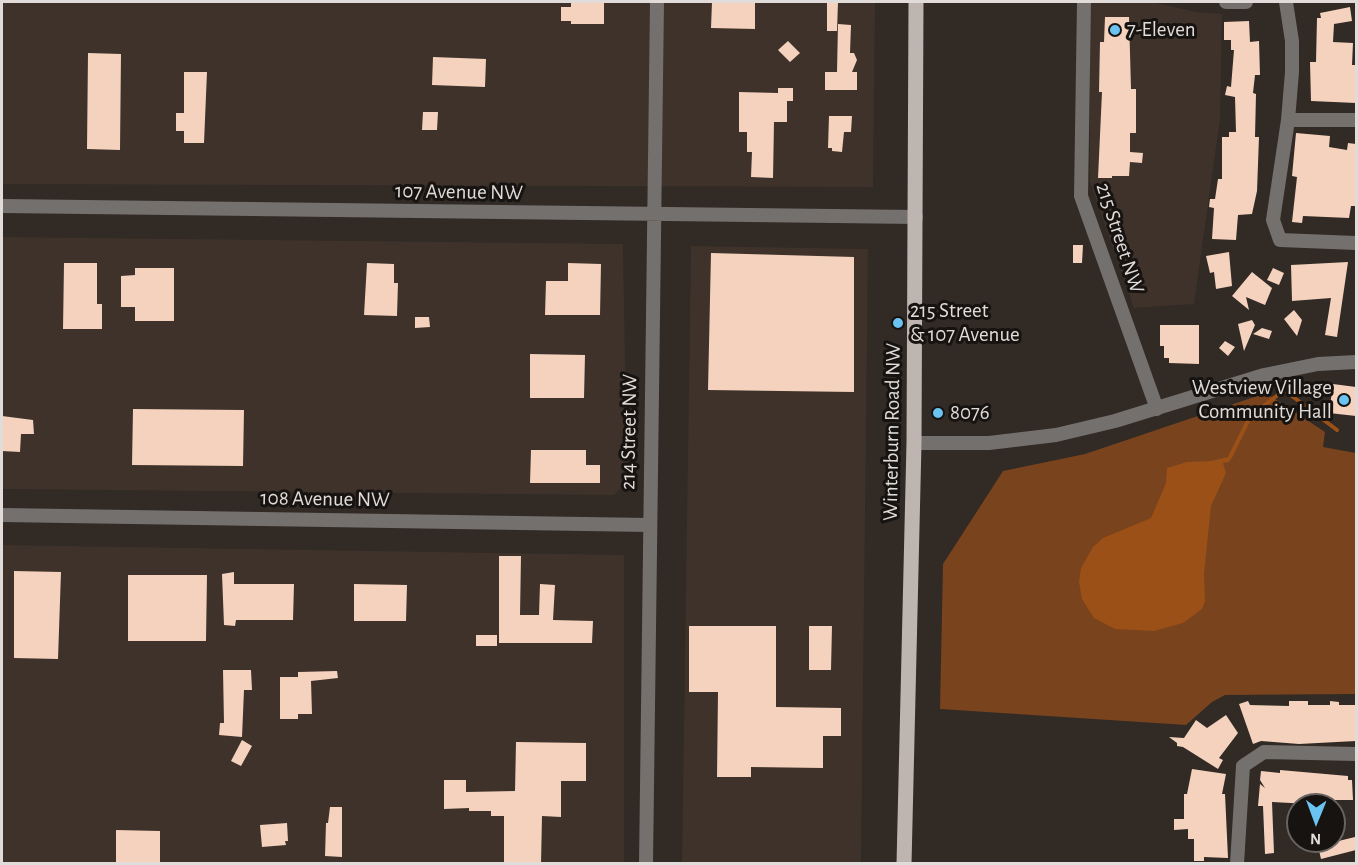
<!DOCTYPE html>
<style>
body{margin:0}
#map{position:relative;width:1358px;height:865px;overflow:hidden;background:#312a25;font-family:"Alegreya Sans",sans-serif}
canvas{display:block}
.frame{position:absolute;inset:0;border:3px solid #e1dcd9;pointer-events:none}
.north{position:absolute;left:1286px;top:793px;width:60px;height:60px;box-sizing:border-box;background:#161311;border:2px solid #676361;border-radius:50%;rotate:181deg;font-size:16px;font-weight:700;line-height:24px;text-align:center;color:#e1dcd9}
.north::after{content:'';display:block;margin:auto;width:21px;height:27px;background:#6ac3f1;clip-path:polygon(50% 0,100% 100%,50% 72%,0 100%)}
</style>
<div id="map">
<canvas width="1358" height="865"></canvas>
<div class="frame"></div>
<div class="north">N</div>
</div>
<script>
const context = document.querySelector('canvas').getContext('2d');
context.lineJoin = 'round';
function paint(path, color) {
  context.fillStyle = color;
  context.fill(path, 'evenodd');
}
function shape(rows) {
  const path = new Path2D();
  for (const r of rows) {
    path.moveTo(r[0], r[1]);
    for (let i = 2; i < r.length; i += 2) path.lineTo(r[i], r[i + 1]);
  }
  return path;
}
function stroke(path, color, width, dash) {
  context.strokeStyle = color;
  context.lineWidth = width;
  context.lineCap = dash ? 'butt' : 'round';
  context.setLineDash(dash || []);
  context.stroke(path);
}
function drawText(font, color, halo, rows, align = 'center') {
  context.font = font + ' "Alegreya Sans",sans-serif';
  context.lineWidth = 6;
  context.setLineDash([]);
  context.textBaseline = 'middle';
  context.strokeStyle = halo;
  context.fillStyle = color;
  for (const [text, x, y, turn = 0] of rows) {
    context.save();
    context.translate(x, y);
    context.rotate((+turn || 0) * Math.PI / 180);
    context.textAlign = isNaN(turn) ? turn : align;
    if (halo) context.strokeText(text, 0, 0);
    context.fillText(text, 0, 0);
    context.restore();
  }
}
const built = shape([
 [2,2,875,2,873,187,2,184],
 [1090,2,1151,2,1197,12,1222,14,1220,119,1194,304,1134,308,1090,182],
 [2,237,623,244,627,482,614,495,2,489],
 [691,246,868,249,861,863,682,864],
 [2,545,624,555,624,863,2,864]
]);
const green = shape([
 [1266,393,1325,432,1323,447,1356,453,1356,694,1225,695,1212,702,1186,725,940,709,943,564,1003,471,1085,454]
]);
const water = shape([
 [1233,456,1229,462,1223,463,1226,473,1211,506,1204,574,1205,601,1202,609,1183,623,1154,631,1115,629,1094,618,1082,599,1079,582,1081,568,1093,547,1103,538,1151,518,1166,483,1167,468,1187,462,1211,461]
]);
const stream = shape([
 [1230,457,1250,417,1284,390,1337,430]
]);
const building = shape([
 [571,2,604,2,604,24,571,24,571,21,561,21,561,7,571,7],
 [712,2,755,2,755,29,711,28],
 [827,2,838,2,837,31,827,31],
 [1350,7,1352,21,1334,24,1333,42,1353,43,1352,65,1356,65,1356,103,1311,101,1310,62,1316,62,1317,18,1321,18,1320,13],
 [1105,17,1129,17,1131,89,1136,89,1136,133,1130,133,1130,152,1143,153,1142,163,1130,162,1129,176,1112,176,1112,178,1098,178,1102,92,1099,92,1100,42,1104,42],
 [1249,21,1250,42,1259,41,1260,75,1255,75,1253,93,1256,94,1255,137,1259,137,1257,191,1252,214,1238,215,1236,240,1212,239,1214,208,1209,207,1210,199,1215,199,1218,179,1222,179,1222,137,1229,137,1229,132,1236,132,1235,97,1225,95,1227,86,1231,87,1234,50,1231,50,1231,40,1224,40,1224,22],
 [838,24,851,25,850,53,854,53,857,60,852,72,857,72,857,90,825,90,825,72,837,72],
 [788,41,800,53,790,62,778,50],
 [88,53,121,54,120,150,87,149],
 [433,57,486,59,485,87,432,85],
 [184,72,207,72,204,143,184,143,184,131,176,131,176,113,184,113],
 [778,88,793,88,793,101,787,101,787,122,774,122,773,178,751,177,752,152,747,152,747,132,739,132,739,92,778,93],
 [423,112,438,112,437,130,422,130],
 [829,116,852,116,851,132,844,132,842,152,832,151,832,148,828,148],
 [1296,133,1330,136,1329,147,1347,150,1348,143,1356,144,1356,206,1351,206,1349,218,1303,216,1302,223,1292,222,1297,177,1292,176],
 [1073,245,1083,245,1082,263,1073,263],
 [1229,252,1232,286,1216,289,1214,272,1210,273,1206,256],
 [711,253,854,257,854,392,708,390],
 [1348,262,1337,337,1325,335,1331,298,1292,301,1291,265],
 [64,263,97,263,97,304,102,304,102,329,63,329],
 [367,263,394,264,394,283,398,283,397,316,364,315],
 [568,263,601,264,600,315,545,315,546,281,568,281],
 [135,268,174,268,174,321,135,321,135,307,121,307,121,276,135,275],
 [1273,268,1284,273,1279,285,1267,280],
 [1252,272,1272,288,1265,305,1246,297,1249,310,1232,296],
 [1294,310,1302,320,1297,336,1284,319],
 [415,317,429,317,430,327,415,328],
 [1252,320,1255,325,1244,351,1238,324],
 [1160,325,1199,325,1199,364,1169,363,1169,358,1164,358,1164,346,1160,346],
 [1262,328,1272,331,1269,339,1253,334],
 [1225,341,1235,347,1228,356,1219,348],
 [530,354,585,355,584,398,530,398],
 [1333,384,1356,387,1356,416,1329,413],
 [133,409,244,410,243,466,132,465],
 [2,416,33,420,34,434,21,434,20,452,2,451],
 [531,450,586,450,586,465,600,465,600,483,530,483],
 [499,556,521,556,520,615,539,615,540,584,555,585,553,620,593,621,592,643,499,643],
 [14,571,61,572,58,659,14,658],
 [234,572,234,584,294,584,293,620,236,620,235,626,224,625,222,574],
 [128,575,207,575,206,641,128,641],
 [354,584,407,585,406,621,354,621],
 [689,626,776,626,776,707,841,708,841,736,823,736,823,768,751,767,751,777,717,777,718,692,689,692],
 [809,626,832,626,831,670,809,670],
 [476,635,497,635,497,646,476,646],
 [223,670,251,670,252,690,244,690,242,737,219,735,220,723,224,723],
 [337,671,338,678,311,681,312,714,298,714,298,719,280,719,280,677,298,677,298,672],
 [1248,701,1250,705,1289,706,1289,701,1308,701,1308,705,1330,705,1330,701,1339,702,1339,705,1356,705,1356,741,1299,744,1261,741,1253,744,1239,704],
 [1226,715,1238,733,1219,758,1223,760,1218,769,1183,747,1177,746,1177,743,1169,737,1184,738,1196,720,1207,728],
 [242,740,252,746,241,766,231,761],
 [516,742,586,743,586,781,561,781,561,817,542,816,541,864,504,864,504,816,491,816,491,811,469,811,469,808,444,809,444,780,466,780,466,792,515,791],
 [1192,769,1226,774,1222,794,1225,794,1228,858,1204,857,1204,861,1194,861,1194,839,1188,839,1188,829,1174,830,1174,819,1184,819,1184,794,1187,794],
 [1280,770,1348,776,1348,780,1352,780,1353,800,1328,800,1328,805,1272,802,1274,853,1265,854,1263,806,1258,806,1260,784,1265,788,1260,780,1261,771,1280,773],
 [330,807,342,807,342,857,325,856,326,823,328,823],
 [287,823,288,841,285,841,286,845,262,847,260,825],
 [116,830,160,831,160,864,116,864],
 [1355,837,1356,850,1321,859,1318,846]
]);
const minor = shape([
 [1084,2,1081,196,1157,409],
 [1226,2,1246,2],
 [1286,2,1292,41,1292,72,1288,120,1273,220,1280,240,1356,243],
 [1288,120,1356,120],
 [2,206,916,217],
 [914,443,989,443,1056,435,1115,421,1264,375,1318,364,1356,362],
 [2,515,649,525],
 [646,864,657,2],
 [1237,864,1243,766,1264,752,1356,754]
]);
const major = shape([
 [904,864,914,443,916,2]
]);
const markers = [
 [1115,30,6,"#6ac3f1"],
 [898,323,6,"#6ac3f1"],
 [1344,400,6,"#6ac3f1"],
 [938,413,6,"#6ac3f1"]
];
const poiNames = [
 ["7-Eleven",1127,30],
 ["215 Street",910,311],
 ["& 107 Avenue",910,335],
 ["Westview Village",1332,388,"right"],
 ["Community Hall",1332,412,"right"],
 ["8076",950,413]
];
const streetNames = [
 ["107 Avenue NW",459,192,1],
 ["215 Street NW",1120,238,72],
 ["214 Street NW",629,432,-89],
 ["Winterburn Road NW",892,432,-89],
 ["108 Avenue NW",325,499,1]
];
paint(built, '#3f322a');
paint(green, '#78431d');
paint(water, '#9a5017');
stroke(stream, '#9a5017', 4);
paint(building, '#f4d2bd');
stroke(minor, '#74706e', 14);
stroke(major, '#beb5b1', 15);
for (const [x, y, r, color] of markers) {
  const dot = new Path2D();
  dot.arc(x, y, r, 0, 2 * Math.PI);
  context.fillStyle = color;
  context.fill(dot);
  stroke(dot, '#161311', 2);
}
drawText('21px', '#e1dcd9', '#161311', poiNames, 'left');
drawText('21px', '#e1dcd9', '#161311', streetNames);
</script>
